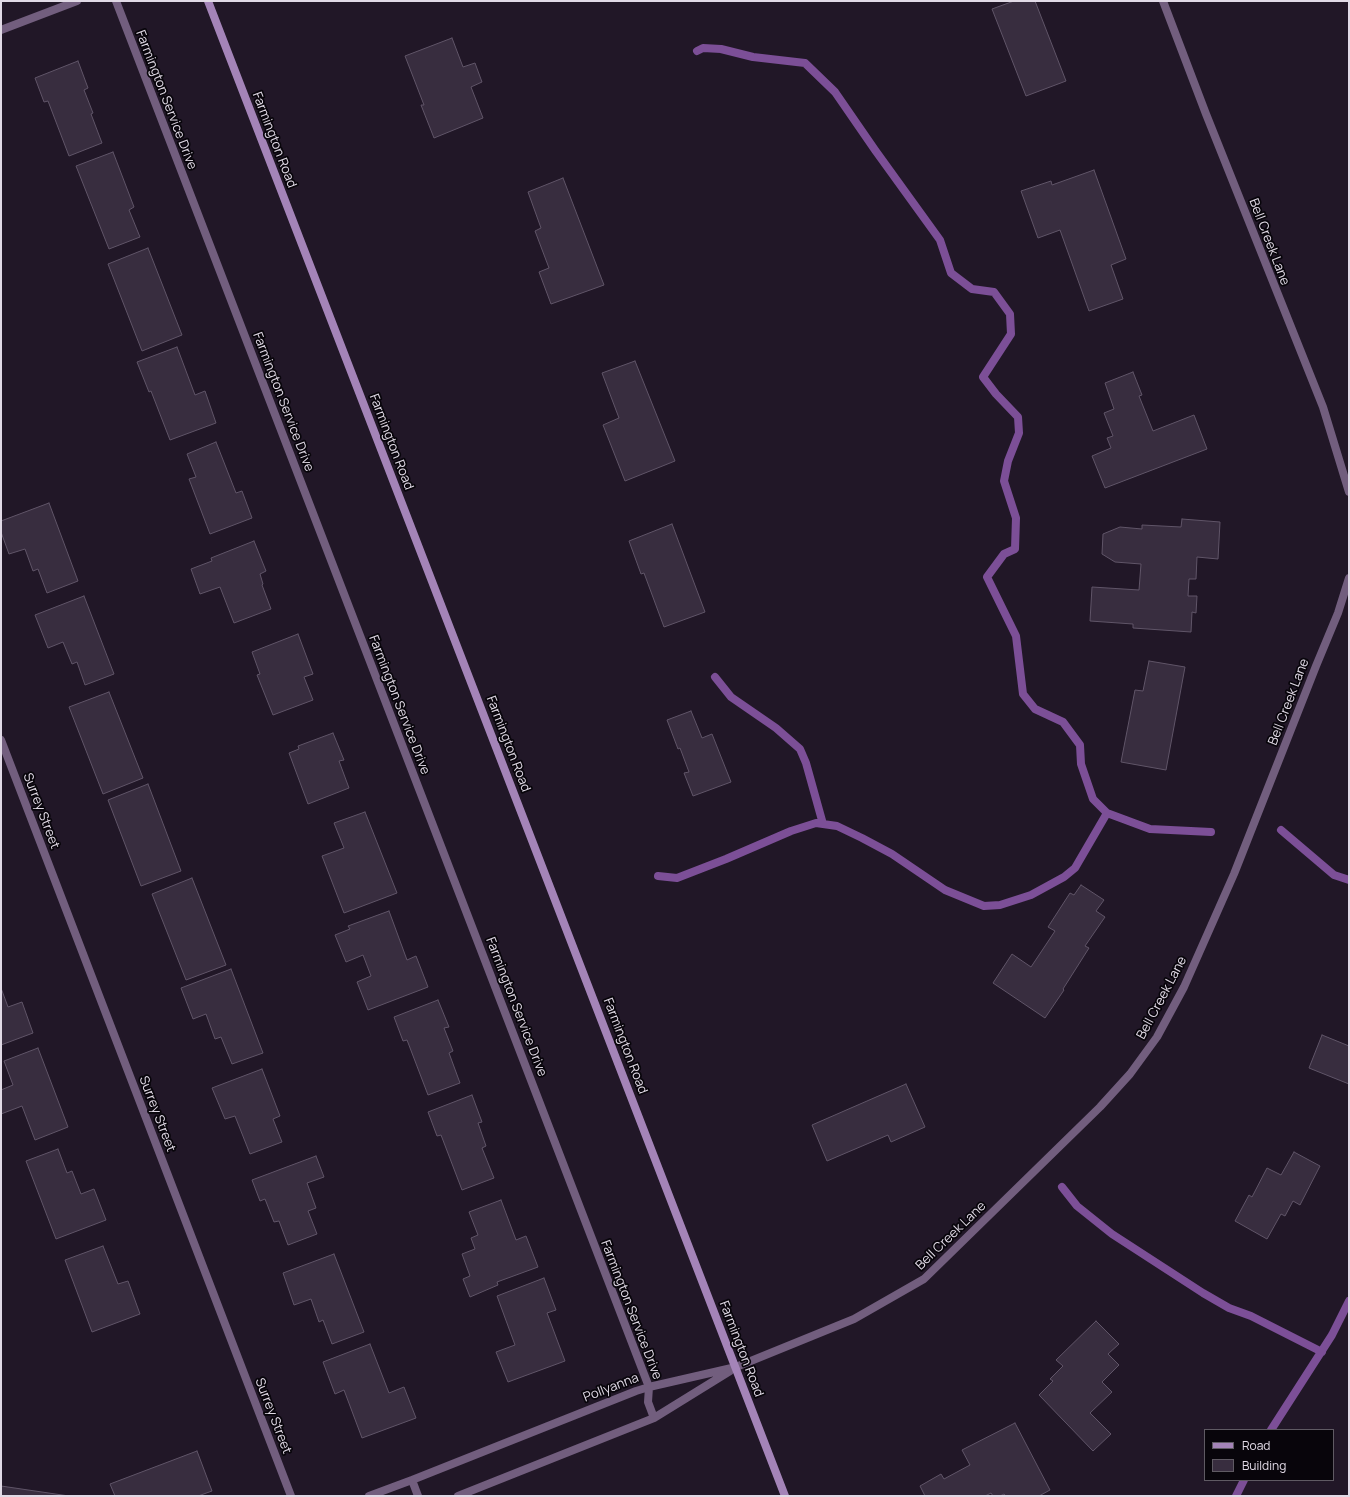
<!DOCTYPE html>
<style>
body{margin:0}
#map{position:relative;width:1350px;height:1497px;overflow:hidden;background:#211727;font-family:Manrope,sans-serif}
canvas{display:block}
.frame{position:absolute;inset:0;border:2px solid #e1dae6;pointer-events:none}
.legend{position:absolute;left:1204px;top:1429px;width:130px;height:52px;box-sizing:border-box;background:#08050b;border:1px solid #5f5a63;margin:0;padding:5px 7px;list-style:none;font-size:12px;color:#e1dae6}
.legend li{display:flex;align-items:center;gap:8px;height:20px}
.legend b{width:20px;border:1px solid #5f5a63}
</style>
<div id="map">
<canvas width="1350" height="1497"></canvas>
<div class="frame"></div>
<ul class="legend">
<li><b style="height:5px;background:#a484b8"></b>Road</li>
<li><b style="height:11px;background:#382d3f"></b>Building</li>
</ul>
</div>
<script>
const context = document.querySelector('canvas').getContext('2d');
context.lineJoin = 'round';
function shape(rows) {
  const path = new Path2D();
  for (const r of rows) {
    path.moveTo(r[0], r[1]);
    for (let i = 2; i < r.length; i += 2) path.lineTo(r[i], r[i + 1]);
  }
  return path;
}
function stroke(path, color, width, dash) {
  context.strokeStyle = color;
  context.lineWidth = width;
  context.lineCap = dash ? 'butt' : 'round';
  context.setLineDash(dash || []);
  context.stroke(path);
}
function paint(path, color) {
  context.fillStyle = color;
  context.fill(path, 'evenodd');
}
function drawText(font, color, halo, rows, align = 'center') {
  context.font = font + ' Manrope,sans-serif';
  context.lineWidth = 3.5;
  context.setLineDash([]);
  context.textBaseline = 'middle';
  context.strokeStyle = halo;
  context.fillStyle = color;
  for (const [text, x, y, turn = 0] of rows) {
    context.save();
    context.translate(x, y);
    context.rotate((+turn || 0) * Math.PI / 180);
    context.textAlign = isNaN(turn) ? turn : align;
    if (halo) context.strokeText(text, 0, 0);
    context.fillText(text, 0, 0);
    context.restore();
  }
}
const stream = shape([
 [697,51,703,48,721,49,753,57,805,63,835,92,875,150,940,240,951,273,972,289,994,292,1010,314,1011,334,983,377,996,394,1018,417,1019,433,1008,461,1004,481,1016,518,1015,549,1004,554,987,577,1016,636,1023,694,1035,709,1063,722,1080,745,1081,764,1093,799,1107,813,1150,829,1211,832],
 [715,677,731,697,776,728,800,749,806,763,823,824],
 [1281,830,1334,875,1349,880],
 [658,876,677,878,726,859,791,831,816,823,837,826,862,838,892,854,945,890,984,906,1000,905,1031,895,1064,877,1075,868,1107,813],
 [1062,1187,1077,1206,1112,1234,1203,1293,1229,1308,1251,1316,1322,1352],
 [1271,1430,1332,1335,1349,1301],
 [1236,1496,1244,1480]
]);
const building = shape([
 [1014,1,1035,1,1066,81,1026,96,992,9,1014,1],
 [452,38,463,67,475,63,482,82,471,87,483,118,434,138,421,105,424,105,405,56,452,38],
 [78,61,88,88,84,90,93,113,91,114,102,143,69,156,48,101,44,102,35,78,78,61],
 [113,152,134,207,129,210,140,237,109,249,76,166,113,152],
 [1094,170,1126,259,1111,265,1123,299,1089,311,1060,230,1038,238,1021,191,1051,181,1052,185,1094,170],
 [563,178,604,285,551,304,539,272,549,268,535,231,541,228,528,192,563,178],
 [148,248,182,335,142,351,108,264,148,248],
 [177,347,195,395,205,391,216,423,170,440,151,391,149,392,137,362,177,347],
 [635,361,675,461,625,481,603,425,619,418,602,373,635,361],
 [1133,372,1142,395,1139,396,1153,431,1194,415,1207,449,1105,488,1092,456,1111,448,1107,438,1113,436,1104,413,1114,409,1105,383,1133,372],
 [216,442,236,493,242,491,252,518,210,534,189,479,196,477,187,454,216,442],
 [49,503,78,581,47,593,38,569,33,571,25,549,9,554,1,532,1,521,49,503],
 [1182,519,1220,522,1218,559,1197,557,1196,579,1189,579,1188,596,1197,596,1196,613,1192,612,1191,632,1133,628,1133,624,1090,621,1092,587,1139,590,1141,564,1115,562,1102,554,1103,534,1120,527,1142,529,1142,525,1181,527,1182,519],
 [672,524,705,612,664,627,644,573,641,574,629,541,672,524],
 [254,541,266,571,260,574,263,584,262,585,271,609,234,623,220,587,200,594,191,569,212,561,211,558,254,541],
 [84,596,114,674,85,685,77,662,72,664,63,642,48,648,35,615,84,596],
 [298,634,313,674,304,677,313,700,273,715,257,675,260,674,252,652,298,634],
 [1149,661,1185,667,1166,770,1121,762,1135,690,1143,691,1149,661],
 [109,692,143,778,103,794,69,707,109,692],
 [691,711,702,738,712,734,731,782,693,796,684,773,689,772,680,748,678,749,667,720,691,711],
 [333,733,344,760,339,761,349,788,308,804,289,753,299,749,298,746,333,733],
 [148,784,181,871,141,886,108,800,148,784],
 [365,812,397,893,344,913,322,856,344,848,334,823,365,812],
 [192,878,226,965,186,980,152,894,192,878],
 [1081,885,1104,900,1096,911,1105,917,1085,946,1089,948,1063,989,1064,990,1045,1018,993,983,1012,954,1031,967,1055,931,1048,927,1070,893,1074,895,1081,885],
 [389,911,407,960,416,956,428,987,368,1010,357,982,371,976,363,955,346,962,335,935,350,929,348,926,389,911],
 [231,969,263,1053,232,1064,221,1037,215,1039,206,1014,193,1019,181,988,231,969],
 [1,988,8,1007,22,1002,33,1033,1,1045,1,988],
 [438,1000,449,1027,444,1028,453,1051,449,1053,460,1083,428,1095,407,1040,403,1041,394,1017,438,1000],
 [1322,1035,1349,1046,1349,1084,1309,1068,1322,1035],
 [38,1048,68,1127,35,1140,22,1106,1,1114,1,1090,13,1085,4,1061,38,1048],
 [262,1069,280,1116,273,1119,282,1142,250,1154,235,1116,225,1119,212,1088,262,1069],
 [906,1084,925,1127,891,1142,888,1135,827,1161,812,1125,906,1084],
 [472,1095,482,1122,478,1123,486,1146,482,1148,494,1178,462,1190,441,1135,437,1136,428,1112,472,1095],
 [58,1149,67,1173,72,1171,81,1194,94,1189,106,1220,56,1239,26,1161,58,1149],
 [1294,1152,1320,1166,1300,1205,1293,1201,1285,1216,1281,1214,1267,1239,1235,1221,1249,1195,1252,1197,1267,1168,1281,1175,1294,1152],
 [316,1156,324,1177,307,1183,316,1208,308,1211,317,1234,288,1245,279,1221,274,1222,265,1199,260,1201,252,1180,316,1156],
 [501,1200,516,1240,526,1236,538,1267,497,1282,498,1285,470,1297,463,1279,470,1276,462,1254,475,1249,471,1238,478,1235,469,1212,501,1200],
 [103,1246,118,1284,128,1281,140,1314,92,1332,65,1260,103,1246],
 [334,1254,364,1332,332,1344,323,1320,319,1322,311,1299,294,1305,283,1273,334,1254],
 [544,1278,556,1310,547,1313,565,1361,508,1382,496,1352,515,1345,497,1296,544,1278],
 [1096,1321,1119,1344,1108,1354,1119,1365,1102,1382,1112,1392,1090,1413,1111,1434,1093,1451,1039,1395,1053,1381,1050,1379,1063,1366,1056,1360,1096,1321],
 [370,1344,389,1393,404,1387,416,1418,362,1438,344,1390,335,1394,323,1362,370,1344],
 [1015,1423,1050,1490,1039,1496,1006,1496,1004,1494,1000,1496,993,1496,991,1493,985,1496,925,1496,920,1486,941,1474,944,1479,970,1465,962,1450,1015,1423],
 [197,1451,212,1491,198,1496,115,1496,110,1484,197,1451],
 [1,1486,69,1496,1,1496,1,1486]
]);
const minor = shape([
 [116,1,649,1387,648,1402,654,1418],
 [1163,1,1206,114,1323,407,1349,492],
 [1,30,77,1],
 [1,740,291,1496],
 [412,1480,418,1496],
 [369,1496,412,1480,636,1391,649,1387,736,1367,854,1319,924,1279,1100,1107,1130,1074,1157,1037,1184,987,1234,874,1316,666,1338,613,1349,578],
 [458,1496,654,1418,730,1371]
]);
const secondary = shape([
 [208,1,785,1496]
]);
const streetNames = [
 ["Farmington Service Drive",166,100,69],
 ["Farmington Road",274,140,69],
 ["Bell Creek Lane",1269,242,69],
 ["Farmington Service Drive",283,402,69],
 ["Farmington Road",391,442,69],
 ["Bell Creek Lane",1289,702,-69],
 ["Farmington Service Drive",399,705,69],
 ["Farmington Road",508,744,69],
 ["Surrey Street",41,811,69],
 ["Bell Creek Lane",1162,998,-62],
 ["Farmington Service Drive",516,1007,69],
 ["Farmington Road",625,1046,69],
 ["Surrey Street",157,1114,69],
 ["Bell Creek Lane",951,1236,-44],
 ["Farmington Service Drive",631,1310,69],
 ["Farmington Road",741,1349,69],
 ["Pollyanna",611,1388,-21],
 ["Surrey Street",273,1416,69]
];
stroke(stream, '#7c4f97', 8);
paint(building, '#382d3f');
stroke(building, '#605568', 1);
stroke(minor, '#725e7e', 8);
stroke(secondary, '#a484b8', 8);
drawText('13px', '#e1dae6', '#08050b', streetNames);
</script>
